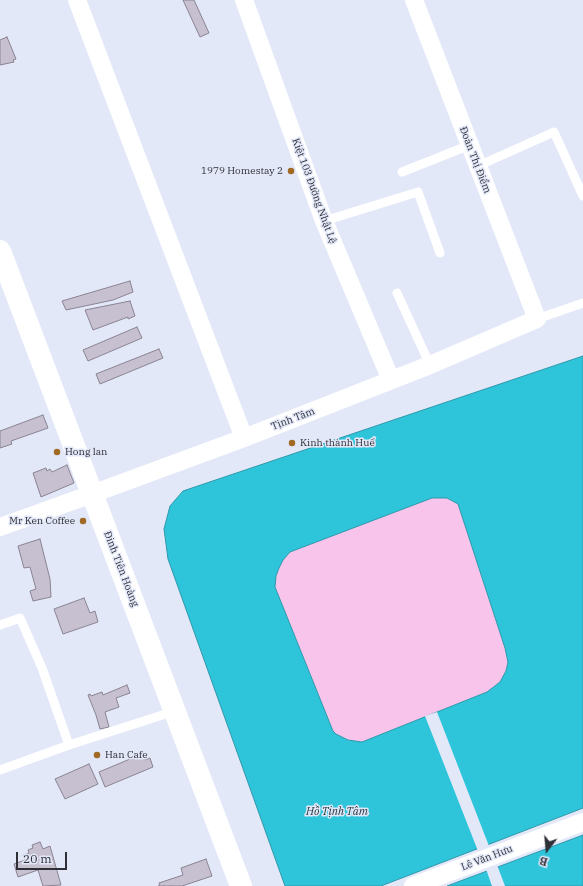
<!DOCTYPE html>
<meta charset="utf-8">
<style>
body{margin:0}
#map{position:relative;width:583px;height:886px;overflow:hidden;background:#e3e8f9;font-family:"IBM Plex Serif",serif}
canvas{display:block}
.north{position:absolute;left:527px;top:830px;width:40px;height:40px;-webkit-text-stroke:3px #e3e8f9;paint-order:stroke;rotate:196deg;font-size:11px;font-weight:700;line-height:16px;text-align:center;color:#2f3037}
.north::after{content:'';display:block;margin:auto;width:14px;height:18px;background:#2f3037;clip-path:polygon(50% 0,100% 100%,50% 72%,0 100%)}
.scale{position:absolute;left:16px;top:852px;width:51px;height:18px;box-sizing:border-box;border:2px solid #2f3037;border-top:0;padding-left:5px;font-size:12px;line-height:14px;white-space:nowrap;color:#2f3037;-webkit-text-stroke:3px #e3e8f9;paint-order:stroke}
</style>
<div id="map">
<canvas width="583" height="886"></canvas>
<div class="north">B</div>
<div class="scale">20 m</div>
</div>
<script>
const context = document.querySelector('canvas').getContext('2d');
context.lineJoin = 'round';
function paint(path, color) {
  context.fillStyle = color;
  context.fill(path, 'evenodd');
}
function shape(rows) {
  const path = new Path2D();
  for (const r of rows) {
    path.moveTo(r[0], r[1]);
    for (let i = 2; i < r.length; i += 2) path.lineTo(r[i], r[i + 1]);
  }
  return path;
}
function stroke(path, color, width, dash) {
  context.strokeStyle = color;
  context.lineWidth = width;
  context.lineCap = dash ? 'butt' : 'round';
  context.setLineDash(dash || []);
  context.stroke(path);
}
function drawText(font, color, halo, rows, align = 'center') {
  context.font = font + ' "IBM Plex Serif",serif';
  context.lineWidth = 3;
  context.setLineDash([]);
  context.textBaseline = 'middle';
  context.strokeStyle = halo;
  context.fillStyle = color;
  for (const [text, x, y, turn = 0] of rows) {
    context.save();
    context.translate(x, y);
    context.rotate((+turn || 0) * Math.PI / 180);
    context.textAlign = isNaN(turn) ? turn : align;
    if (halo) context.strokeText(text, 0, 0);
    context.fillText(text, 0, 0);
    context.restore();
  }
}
const green = shape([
 [432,498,447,498,458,504,505,648,508,662,506,671,500,682,487,692,362,742,348,740,336,734,333,731,275,587,276,576,279,568,283,560,290,552]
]);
const water = shape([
 [583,356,583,808,381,886,285,886,168,559,164,529,170,506,183,491,583,356],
 [432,498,447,498,458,504,505,648,508,662,506,671,500,682,487,692,362,742,348,740,336,734,333,731,275,587,276,576,279,568,283,560,290,552,432,498],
 [583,835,583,886,447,886,583,835]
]);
const pier = shape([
 [437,712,489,846,478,851,425,716],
 [497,865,505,886,492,886,486,869]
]);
const building = shape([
 [183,0,194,0,209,33,200,37,183,0],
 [7,37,16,59,13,60,14,62,0,65,0,40,7,37],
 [130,281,133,292,113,300,66,310,62,301,130,281],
 [130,301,135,316,128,319,128,317,93,330,85,310,130,301],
 [137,327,142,338,88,361,83,350,137,327],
 [159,349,163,358,100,384,96,374,159,349],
 [43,415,48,428,11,441,12,444,0,448,0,431,43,415],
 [67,465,74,483,41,497,33,473,46,468,47,471,50,469,52,472,67,465],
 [40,539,50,579,51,597,33,601,30,591,36,589,30,567,24,568,18,546,40,539],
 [84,598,90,613,95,611,98,622,63,634,54,609,84,598],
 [127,685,130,693,116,698,119,707,105,712,109,727,100,729,96,715,88,695,90,694,91,696,102,692,103,695,127,685],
 [142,754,145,760,150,758,153,767,105,787,99,772,142,754],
 [89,764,98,784,65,799,55,779,89,764],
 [40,842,43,849,50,846,61,885,43,886,38,870,18,877,14,864,25,860,23,855,29,853,28,850,33,848,32,845,40,842],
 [206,859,212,876,182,886,158,886,160,885,159,883,183,875,181,868,206,859]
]);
const lane = shape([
 [478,166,554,132,583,196],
 [402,172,470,145],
 [324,221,418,192,440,253],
 [397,293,430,365],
 [537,319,583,303],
 [0,625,20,618,42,668,69,745],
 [0,770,69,745,175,711]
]);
const street = shape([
 [77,0,244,438],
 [244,0,324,221,391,380],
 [0,527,92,494,244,438,430,365,537,319,414,0],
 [413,886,583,822]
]);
const secondary = shape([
 [0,251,241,886]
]);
const markers = [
 [291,171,4,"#a06a24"],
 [292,443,4,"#a06a24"],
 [57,452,4,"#a06a24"],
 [83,521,4,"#a06a24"],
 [97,755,4,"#a06a24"]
];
const streetNames = [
 ["Đoàn Thị Điểm",475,160,69],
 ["Kiệt 103 Đường Nhật Lệ",314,191,70],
 ["Tịnh Tâm",293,419,-21],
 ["Đinh Tiên Hoàng",121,569,69],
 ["Lê Văn Hưu",487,858,-21]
];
const poiNames = [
 ["1979 Homestay 2",283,171,"right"],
 ["Kinh thành Huế",300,443],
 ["Hong lan",65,452],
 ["Mr Ken Coffee",75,521,"right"],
 ["Han Cafe",105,755]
];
const waterNames = [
 ["Hồ Tịnh Tâm",337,812]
];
paint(green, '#f8c4ec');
paint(water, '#2ec5db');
stroke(water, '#2e98aa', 1);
paint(pier, '#e3e8f9');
paint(building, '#c6c0d0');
stroke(building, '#898392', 1);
stroke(lane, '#fff', 9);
stroke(street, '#fff', 18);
stroke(secondary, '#fff', 22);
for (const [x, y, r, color] of markers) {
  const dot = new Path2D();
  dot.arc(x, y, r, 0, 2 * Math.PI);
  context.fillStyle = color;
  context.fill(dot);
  stroke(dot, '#e3e8f9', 1.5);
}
drawText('10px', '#2f3037', '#e3e8f9', streetNames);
drawText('10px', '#2f3037', '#e3e8f9', poiNames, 'left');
drawText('italic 11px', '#1d3539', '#e3e8f9', waterNames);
</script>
